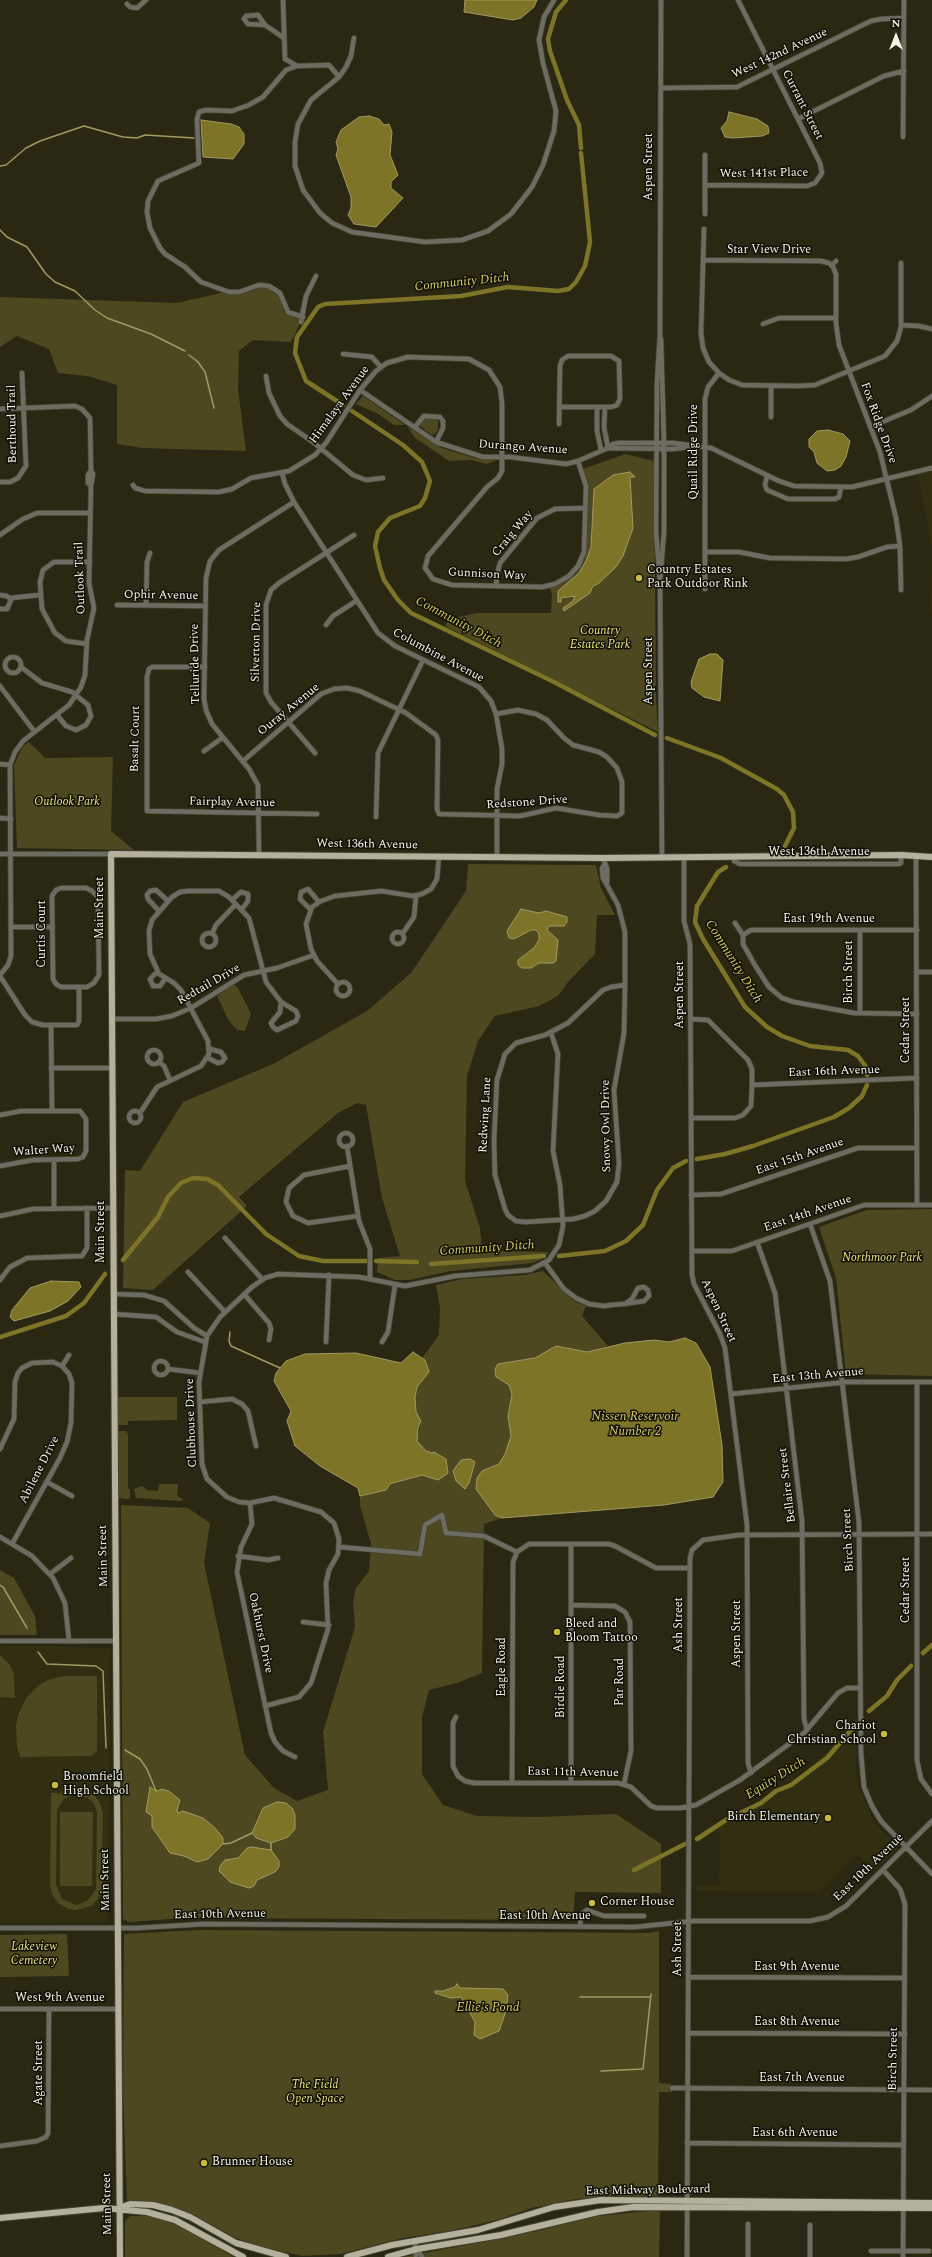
<!DOCTYPE html>
<style>
body{margin:0}
#map{position:relative;width:932px;height:2257px;overflow:hidden;background:#2a2813;font-family:Spectral,serif}
canvas{display:block}
.north{position:absolute;left:876px;top:16px;width:40px;height:40px;-webkit-text-stroke:3px #111008;paint-order:stroke;rotate:0deg;font-size:11px;font-weight:700;line-height:16px;text-align:center;color:#f4f3e6}
.north::after{content:'';display:block;margin:auto;width:14px;height:18px;background:#f4f3e6;clip-path:polygon(50% 0,100% 100%,50% 72%,0 100%)}
</style>
<div id="map">
<canvas width="932" height="2257"></canvas>
<div class="north">N</div>
</div>
<script>
const context = document.querySelector('canvas').getContext('2d');
context.lineJoin = 'round';
function paint(path, color) {
  context.fillStyle = color;
  context.fill(path, 'evenodd');
}
function shape(rows) {
  const path = new Path2D();
  for (const r of rows) {
    if (r.length === 3) {
      path.moveTo(r[0] + r[2], r[1]);
      path.arc(r[0], r[1], r[2], 0, 2 * Math.PI);
      continue;
    }
    path.moveTo(r[0], r[1]);
    for (let i = 2; i < r.length; i += 2) path.lineTo(r[i], r[i + 1]);
  }
  return path;
}
function stroke(path, color, width, dash) {
  context.strokeStyle = color;
  context.lineWidth = width;
  context.lineCap = dash ? 'butt' : 'round';
  context.setLineDash(dash || []);
  context.stroke(path);
}
function drawText(font, color, halo, rows, align = 'center') {
  context.font = font + ' Spectral,serif';
  context.lineWidth = 3;
  context.setLineDash([]);
  context.textBaseline = 'middle';
  context.strokeStyle = halo;
  context.fillStyle = color;
  for (const [text, x, y, turn = 0] of rows) {
    context.save();
    context.translate(x, y);
    context.rotate((+turn || 0) * Math.PI / 180);
    context.textAlign = isNaN(turn) ? turn : align;
    if (halo) context.strokeText(text, 0, 0);
    context.fillText(text, 0, 0);
    context.restore();
  }
}
const built = shape([
 [932,471,932,610,931,610,932,548,918,474],
 [0,1645,110,1648,108,1922,0,1923],
 [856,1720,856,1770,859,1788,874,1822,898,1848,875,1870,857,1854,820,1892,695,1891,695,1886,719,1885,720,1833,717,1831,695,1844,695,1837,761,1802,773,1791,794,1781,836,1744]
]);
const green = shape([
 [269,287,279,293,285,313,296,318,303,317,291,342,253,340,239,351,238,389,246,451,143,448,117,444,117,385,88,376,58,373,49,349,17,336,0,347,0,297,177,303,225,292,242,294,257,288],
 [363,396,405,425,394,425,378,414,356,404],
 [423,418,438,419,438,429,435,434,432,435,420,426,419,423],
 [408,427,442,448,475,458,495,459,495,461,486,464,472,460,449,461,414,437],
 [625,454,654,461,656,699,658,732,445,626,448,620,476,613,551,613,552,595,550,587,570,578,579,568,586,553,588,485,583,469],
 [29,742,45,758,113,757,111,831,134,850,17,848,14,765,23,746],
 [468,864,596,865,601,888,615,915,597,915,595,954,568,982,558,996,539,1006,495,1016,478,1041,467,1076,465,1181,480,1228,482,1249,489,1251,549,1252,542,1259,532,1263,451,1271,409,1280,395,1280,377,1272,378,1258,400,1256,382,1198,366,1105,357,1103,338,1113,239,1197,247,1206,153,1290,123,1288,125,1170,140,1171,183,1102,273,1064,367,1011,411,973,466,891],
 [231,984,234,984,238,988,251,1014,245,1031,237,1030,229,1021,217,996],
 [932,1209,932,1376,846,1374,836,1278,819,1227,867,1210],
 [543,1271,574,1301,586,1306,582,1316,608,1346,587,1352,556,1346,535,1358,498,1364,495,1369,496,1377,509,1385,512,1394,508,1416,511,1436,505,1454,499,1464,482,1471,477,1478,476,1489,495,1515,502,1518,484,1524,482,1673,457,1683,429,1690,422,1717,422,1774,443,1805,477,1816,537,1817,616,1814,661,1844,661,1893,575,1892,573,1920,184,1918,129,1922,123,1919,121,1505,188,1508,210,1523,204,1563,245,1755,274,1788,297,1801,328,1790,323,1732,355,1627,353,1602,356,1588,369,1571,371,1544,360,1505,360,1496,386,1490,390,1485,422,1475,428,1477,448,1473,446,1459,434,1452,432,1453,426,1451,418,1444,417,1439,421,1421,416,1412,415,1397,417,1387,421,1380,425,1360,422,1358,439,1335,440,1308,436,1285,462,1279,525,1275],
 [118,1397,177,1397,177,1420,128,1421,128,1425,118,1425],
 [118,1431,126,1431,128,1434,128,1489,130,1489,130,1497,128,1499,119,1498],
 [159,1484,178,1484,177,1496,183,1499,181,1501,136,1498,134,1489,142,1486,147,1490,158,1491],
 [0,1570,14,1578,35,1616,37,1635,0,1635],
 [0,1655,10,1665,14,1674,15,1698,0,1697],
 [64,1676,97,1676,97,1751,91,1756,20,1757,17,1747,16,1726,18,1715,26,1698,39,1685,48,1680],
 [76,1788,87,1790,95,1796,100,1803,103,1813,102,1891,97,1900,91,1906,76,1910,68,1909,58,1903,52,1894,50,1884,51,1793,58,1793,58,1795,65,1790],
 [74,1794,88,1798,94,1804,97,1812,96,1889,88,1900,77,1905,62,1899,56,1884,57,1810,64,1799],
 [60,1812,93,1812,92,1886,60,1886],
 [199,1930,648,1933,659,1931,659,2083,671,2084,672,2092,659,2092,658,2196,618,2196,576,2199,532,2208,500,2219,455,2230,403,2238,341,2254,302,2256,254,2245,234,2237,192,2214,173,2207,152,2202,127,2201,123,2093,124,1937,125,1934],
 [67,1934,69,1976,0,1977,0,1935],
 [660,2210,659,2257,403,2257,519,2235,598,2216],
 [130,2216,149,2216,167,2221,187,2229,233,2257,125,2257,125,2221]
]);
const water = shape([
 [465,0,537,0,534,7,521,18,513,20,464,12,465,0],
 [729,112,757,119,768,126,769,133,762,136,733,138,725,137,721,128,727,121,729,112],
 [369,116,379,119,384,125,389,124,392,132,390,155,398,175,391,182,391,188,403,198,376,227,354,224,348,215,351,208,351,197,336,155,338,149,336,142,341,130,359,117,369,116],
 [201,120,231,124,239,127,244,134,244,144,233,159,203,157,201,120],
 [828,430,843,434,850,441,846,457,841,466,835,470,827,471,817,463,814,452,809,447,809,439,817,431,828,430],
 [630,472,635,477,630,477,633,528,623,556,616,567,598,584,593,586,590,593,564,611,563,608,573,601,575,596,561,598,561,602,558,602,558,591,579,573,586,561,591,547,594,489,613,475,630,472],
 [710,654,717,654,723,660,720,701,704,697,692,688,691,682,699,659,710,654],
 [521,909,539,913,546,911,567,917,567,922,564,926,549,926,547,930,558,940,556,961,553,963,539,963,531,968,522,968,518,965,518,960,534,948,539,940,539,934,536,930,531,930,514,939,509,938,507,931,521,909],
 [51,1281,79,1282,81,1287,68,1301,50,1311,14,1321,10,1317,12,1310,30,1288,51,1281],
 [685,1338,696,1343,710,1367,722,1445,723,1482,713,1497,664,1505,502,1518,495,1515,476,1489,477,1478,482,1471,499,1464,505,1454,511,1436,508,1416,512,1394,509,1385,496,1377,495,1369,498,1364,535,1358,556,1346,587,1352,625,1343,654,1340,669,1342,685,1338],
 [413,1352,425,1360,429,1372,417,1387,415,1397,416,1412,421,1421,418,1428,417,1441,426,1451,432,1453,434,1452,446,1459,448,1473,438,1480,422,1475,390,1484,386,1490,360,1496,358,1488,320,1466,295,1446,287,1421,291,1411,274,1381,276,1373,286,1361,305,1354,356,1353,401,1363,413,1352],
 [470,1459,475,1462,469,1483,465,1489,456,1481,453,1471,461,1460,470,1459],
 [150,1787,156,1791,163,1789,170,1792,180,1800,177,1810,178,1813,183,1811,203,1818,215,1828,223,1838,223,1844,208,1859,197,1862,184,1856,170,1853,152,1827,152,1816,146,1812,150,1787],
 [277,1802,286,1803,292,1808,295,1815,295,1829,288,1837,271,1843,256,1838,252,1833,263,1808,277,1802],
 [252,1847,271,1850,279,1861,279,1867,275,1872,257,1880,254,1886,249,1888,230,1882,219,1871,220,1866,225,1860,238,1858,247,1848,252,1847],
 [457,1984,460,1988,503,1989,508,1995,506,2011,499,2031,480,2039,474,2035,475,2022,461,1997,451,1998,435,1993,435,1991,443,1991,455,1987,457,1984]
]);
const stream = shape([
 [0,166,6,165,26,148,40,141,84,126,123,137,137,138,145,135,194,138],
 [0,230,7,237,27,247,46,274,55,282,75,291,95,310,107,318,151,334,185,351],
 [189,355,198,362,205,372,214,408],
 [230,1332,229,1341,231,1346,280,1368],
 [0,1585,3,1587,27,1628],
 [38,1652,47,1664,96,1666,103,1671,106,1748],
 [125,1750,140,1759,147,1769,156,1791],
 [271,1843,271,1850],
 [223,1844,231,1843,252,1833],
 [580,1997,651,1997],
 [601,2071,643,2069,651,1994]
]);
const canal = shape([
 [566,0,556,12,548,39,550,51,567,100,579,125,581,148],
 [343,405,306,381,295,353,297,337,318,307,325,304,461,296,508,287,558,291,569,289,576,282,585,266,590,242,581,153],
 [352,411,403,445,422,462,430,481,425,498,420,506,390,518,378,532,375,546,380,568,384,580,398,600,411,613,554,682,655,735],
 [667,738,721,758,777,789,784,795,793,812,794,828,785,846],
 [726,867,718,872,697,906,695,922,703,939,745,1007,767,1027,782,1036,810,1046,848,1050,858,1056,866,1067,867,1075],
 [697,1159,725,1154,753,1146,834,1117,849,1108,862,1096,867,1085],
 [559,1256,605,1251,626,1241,643,1225,657,1190,673,1168,686,1161],
 [123,1260,158,1217,168,1197,181,1183,193,1178,207,1179,218,1185,266,1234,299,1256,323,1261,366,1261],
 [376,1261,417,1262],
 [431,1264,544,1256],
 [0,1337,66,1316,84,1303,105,1274],
 [923,1653,932,1645],
 [869,1711,887,1696,897,1680,911,1666],
 [697,1839,726,1820,761,1803,776,1791,791,1785,827,1758,856,1724],
 [634,1870,685,1844]
]);
const minor = shape([
 [283,0,285,59,297,66,329,65,339,77],
 [127,4,130,7,137,8,146,0],
 [265,25,248,24,244,19,246,16,258,15,265,25,284,38],
 [354,38,351,56,346,67,339,77,311,100,298,124,295,142,295,166,303,190,320,213,332,223,352,232,425,242,462,240,488,231,511,214,532,187,543,165,554,131,556,111,543,63,539,40,544,17,554,0],
 [297,66,286,70,263,97,249,105,232,111,206,110,199,112,197,120,199,163,158,181,148,201,147,212,150,228,160,248,165,254,185,267,201,282,229,292,239,292,259,285,269,286,280,293,288,312,303,317],
 [661,88,737,87,871,21,881,19,904,18],
 [798,119,884,76,904,71],
 [903,137,904,0],
 [705,185,807,186,815,183,822,173,820,163,738,0],
 [705,214,705,155],
 [704,229,701,333,703,348,709,362,719,373,729,380,742,385,797,386,815,385,885,356,897,341,901,327,901,263],
 [704,260,821,261,829,263,833,267,836,274,836,323,839,345,880,452,896,518,900,546,901,590],
 [832,265,836,261],
 [301,322,306,296,316,276],
 [763,324,779,318,836,318],
 [901,325,919,326,932,329],
 [661,339,664,443,664,532,660,581,662,857],
 [343,354,372,357,381,367],
 [266,376,269,393,280,416,287,424,313,442,353,475,366,480,383,478],
 [360,390,436,442,483,457,510,457,566,464,578,461,608,448,673,449,696,446],
 [597,407,597,431,601,450],
 [605,407,604,427,608,448],
 [0,409,75,406,82,409,90,418,91,470,93,474,91,486,89,583,94,608,87,640,85,675,81,687,69,705,23,741,15,752,10,765,11,956,8,965,0,975],
 [771,417,771,386],
 [559,424,560,366,562,360,568,356,611,356,619,361,620,399,617,405,612,407,560,407],
 [415,427,424,416,440,417,443,421,443,428,436,442],
 [870,427,911,410,932,396],
 [608,448,613,444,619,443,673,443,711,448,779,481,794,486,852,487,932,468],
 [282,473,285,484,294,502,378,633,395,646,479,687,491,701,496,714,502,749,502,764,497,789,497,857],
 [767,476,765,485,767,490,788,499,835,499,839,497,841,487],
 [0,482,10,482,18,478,26,466,22,373],
 [133,485,135,488,145,491,219,492,232,489,251,478,289,471,315,455,326,443,360,390,376,371,387,363,408,357,469,359,489,370,500,387,502,403,502,471,498,478,487,487,428,556,425,568,433,579,452,585,542,587,555,584,569,576,578,566,584,552,586,486,578,461],
 [91,486,88,483,88,475,91,470],
 [0,535,23,519,37,513,90,513],
 [705,552,739,552,770,558,846,559,858,557,887,547,900,546],
 [660,581,656,532,657,383,660,334,661,0],
 [496,586,497,575,500,563,537,518,555,509,586,508],
 [705,589,705,399,708,387,719,373],
 [0,595,7,596,11,600,7,609,0,609],
 [10,598,40,595],
 [117,605,205,606],
 [146,605,147,562,150,553],
 [326,625,333,616,356,601],
 [87,644,66,641,55,633,42,609,40,582,43,570,54,562,90,562],
 [13,665,8],
 [21,667,42,683,72,692,88,705,91,716,86,725,76,730,66,726,57,715],
 [149,669,152,667,205,667],
 [0,686,34,731],
 [204,751,222,738],
 [315,753,271,702,266,693,266,605,271,590,279,583,354,535],
 [243,761,321,694,334,689,347,688,360,691,406,713,436,735,438,740,437,809,439,814,520,816,556,808,599,815,617,816,622,813,622,782,617,768,607,757,599,752,573,745,564,738,547,720,536,714,518,710,496,714],
 [0,764,10,765],
 [147,811,317,814],
 [147,811,147,677,149,669],
 [376,817,378,753,423,660],
 [0,818,11,819],
 [0,854,111,854],
 [259,854,258,785,249,769,212,724,206,710,204,699,206,578,210,561,219,550,294,502],
 [734,856,734,861,740,864,898,864,901,863,901,855],
 [916,856,917,1205],
 [684,857,684,921,690,944,692,1275,694,1284,720,1334,725,1348,747,1525,748,1763,751,1773],
 [604,861,607,868,607,883],
 [605,864,602,868,603,878,618,905,625,932,625,985,624,1033,614,1090,619,1163,617,1182,606,1201,595,1211,585,1216,573,1219,525,1222,516,1221,508,1215,505,1209,495,1175,494,1141,497,1080,505,1054,516,1043,545,1035,568,1023,603,990,611,987,625,985],
 [61,888,86,888,92,891,98,897,99,975,94,983,87,987,61,987,56,984,53,979,52,896,56,890,61,888],
 [232,900,241,892,248,894,248,901,242,909],
 [311,910,300,899,301,892,308,889,319,902],
 [159,911,148,899,147,895,150,891,156,890,168,901],
 [735,923,743,935],
 [12,927,52,927],
 [860,930,860,1013],
 [398,938,6],
 [403,933,414,917,416,896],
 [209,940,7],
 [212,934,216,925,236,904],
 [743,935,743,944,756,967,769,987,782,998,794,1002,854,1013,917,1014],
 [743,935,751,930,917,930],
 [157,972,150,979,153,986,160,986,165,979],
 [917,972,932,972],
 [0,976,25,1015,32,1022,43,1025,77,1025,79,1021,79,987],
 [343,989,7],
 [338,984,317,961,311,949,306,924,312,907,321,901,335,896,381,891,413,896,422,894,431,889,437,879,439,856],
 [281,1002,296,1011,298,1016,296,1021,277,1030,273,1027,271,1023,280,1012,281,1002],
 [113,1019,156,1019,172,1016,191,1008,244,975,277,968,314,955],
 [691,1019,708,1020,748,1060,752,1069,752,1085,751,1106,743,1115,735,1118,691,1118],
 [51,1026,52,1111],
 [154,1057,7],
 [208,1058,218,1063,222,1062,225,1058,221,1052,210,1049],
 [159,1062,164,1066,170,1080],
 [51,1068,113,1068],
 [752,1085,917,1078],
 [135,1117,6],
 [140,1113,157,1087,201,1066,209,1054,208,1041,181,990,174,983,159,974,150,954,149,931,152,920,172,897,180,892,188,891,219,891,229,897,249,918,266,982,281,1002],
 [0,1115,21,1111,80,1111,86,1119,86,1151,83,1157,78,1159,33,1160,0,1166],
 [346,1140,7],
 [347,1146,359,1221,370,1249,370,1278],
 [54,1160,54,1208],
 [350,1166,304,1175,289,1188,286,1202,293,1216,308,1223,358,1216],
 [691,1195,721,1194,858,1148,917,1148],
 [0,1216,33,1209,113,1208],
 [810,1224,830,1281,859,1523,861,1753,864,1787,872,1806,881,1821,932,1874],
 [225,1238,262,1279],
 [757,1242,775,1293,802,1521,804,1719,807,1730],
 [692,1251,732,1251,864,1205,932,1205],
 [545,1263,564,1289,576,1298,589,1304,604,1306,611,1305,623,1304,644,1301,649,1296,648,1290,644,1287,638,1288,632,1299,625,1304],
 [188,1272,225,1312],
 [0,1280,10,1267,27,1258,82,1256,87,1248,87,1208],
 [113,1294,144,1295,164,1301,194,1328,207,1336],
 [244,1294,269,1323,271,1329,269,1340],
 [114,1314,156,1317,177,1332,205,1342],
 [326,1342,329,1275],
 [382,1342,388,1332,395,1285],
 [161,1368,7],
 [62,1366,69,1355],
 [168,1369,200,1373],
 [917,1382,917,1760,921,1779,932,1794],
 [731,1394,847,1382,932,1382],
 [200,1402,232,1399,242,1404,248,1411,256,1446],
 [0,1449,14,1419,15,1382,18,1373,22,1368,32,1363,53,1362,62,1366,69,1374,72,1383,71,1423,67,1442,60,1458,12,1544],
 [47,1482,72,1496],
 [250,1503,252,1524,241,1547,237,1572,271,1733,275,1742,283,1751,295,1757],
 [0,1537,32,1556,53,1578,65,1603,69,1641],
 [340,1547,420,1554,425,1525,442,1515,446,1533,484,1536,517,1552,529,1544,609,1544,615,1546,656,1568,690,1568],
 [238,1556,268,1560,278,1558],
 [50,1574,71,1558],
 [572,1605,615,1606,625,1612,630,1622,631,1751,624,1784],
 [303,1622,329,1625],
 [0,1641,116,1641],
 [265,1706,299,1697,311,1683,328,1629,326,1583,329,1570,338,1554,339,1539,334,1523,321,1512,274,1498,250,1503,239,1502,227,1497,207,1479,202,1464,199,1382,207,1336,220,1317,252,1287,265,1278,278,1274,359,1277,405,1286,455,1276,530,1270,549,1260,559,1245,563,1226,560,1185,553,1151,558,1054,551,1033],
 [456,1717,453,1723,453,1766,458,1776,465,1781,474,1783,618,1783,631,1787,651,1806,657,1808,680,1808,696,1805,740,1780,804,1733,838,1693,847,1688,860,1688],
 [512,1783,513,1562,517,1552],
 [571,1783,571,1544],
 [883,1870,900,1889,905,1904,903,2257],
 [580,1927,581,1914,587,1910,604,1916,644,1916],
 [0,1928,137,1928,204,1924,635,1927,693,1921,810,1921,828,1917,846,1906,932,1821],
 [689,1977,905,1978],
 [0,2009,119,2009],
 [689,2033,905,2034],
 [672,2088,931,2090],
 [687,2143,903,2145],
 [0,2146,37,2141,46,2137,48,2133,49,2009],
 [748,2224,748,2257],
 [810,2225,810,2257],
 [415,2241,416,2257],
 [417,2249,422,2257],
 [871,2251,929,2251],
 [687,2257,690,1558,692,1550,703,1540,739,1535,932,1534]
]);
const major = shape([
 [119,2208,130,2204,153,2205,172,2210,190,2217,236,2243,286,2257],
 [0,2218,104,2208,147,2212,175,2220,243,2257],
 [120,2257,111,854,604,858,901,855,932,857],
 [347,2257,392,2245,478,2230,554,2207,601,2200,932,2203],
 [388,2257,417,2249,501,2235,598,2212,633,2207,932,2208]
]);
const markers = [
 [639,578,4,"#c9ba3a"],
 [557,1632,4,"#c9ba3a"],
 [884,1734,4,"#c9ba3a"],
 [55,1785,4,"#c9ba3a"],
 [828,1818,4,"#c9ba3a"],
 [592,1903,4,"#c9ba3a"],
 [204,2163,4,"#c9ba3a"]
];
const streetNames = [
 ["West 142nd Avenue",780,54,-25],
 ["Currant Street",802,105,63],
 ["Aspen Street",650,167,-90],
 ["West 141st Place",764,174,-1],
 ["Star View Drive",769,251],
 ["Himalaya Avenue",340,405,-54],
 ["Fox Ridge Drive",878,423,70],
 ["Berthoud Trail",13,424,-91],
 ["Durango Avenue",523,448,4],
 ["Quail Ridge Drive",695,452,-90],
 ["Craig Way",513,534,-50],
 ["Gunnison Way",487,575,3],
 ["Outlook Trail",81,578,-92],
 ["Ophir Avenue",161,596,1],
 ["Silverton Drive",257,642,-89],
 ["Columbine Avenue",438,656,28],
 ["Telluride Drive",196,664,-91],
 ["Aspen Street",650,671,-90],
 ["Ouray Avenue",289,710,-39],
 ["Basalt Court",136,739,-89],
 ["Fairplay Avenue",232,803,1],
 ["Redstone Drive",527,803,-4],
 ["West 136th Avenue",367,845,1],
 ["West 136th Avenue",819,853],
 ["Main Street",101,908,-90],
 ["East 19th Avenue",829,920],
 ["Curtis Court",43,934,-90],
 ["Birch Street",850,972,-90],
 ["Redtail Drive",209,985,-30],
 ["Aspen Street",681,995,-90],
 ["Cedar Street",907,1030,-90],
 ["East 16th Avenue",834,1072,-2],
 ["Redwing Lane",486,1115,-87],
 ["Snowy Owl Drive",607,1126,-91],
 ["Walter Way",44,1151,-4],
 ["East 15th Avenue",800,1157,-19],
 ["East 14th Avenue",808,1214,-19],
 ["Main Street",102,1232,-90],
 ["Aspen Street",718,1311,65],
 ["East 13th Avenue",818,1376,-5],
 ["Clubhouse Drive",192,1423,-92],
 ["Abilene Drive",40,1470,-63],
 ["Bellaire Street",788,1485,-97],
 ["Birch Street",849,1540,-93],
 ["Main Street",104,1556,-91],
 ["Cedar Street",907,1590,-90],
 ["Ash Street",680,1625,-90],
 ["Oakhurst Drive",260,1633,78],
 ["Aspen Street",738,1634,-90],
 ["Eagle Road",503,1667,-90],
 ["Par Road",621,1682,-90],
 ["Birdie Road",562,1687,-90],
 ["East 11th Avenue",573,1773,1],
 ["East 10th Avenue",869,1868,-44],
 ["Main Street",106,1880,-91],
 ["East 10th Avenue",220,1915,-1],
 ["East 10th Avenue",545,1917],
 ["Ash Street",679,1949,-90],
 ["East 9th Avenue",797,1968],
 ["West 9th Avenue",60,1999],
 ["East 8th Avenue",797,2023],
 ["Birch Street",894,2059,-89],
 ["Agate Street",40,2073,-90],
 ["East 7th Avenue",802,2079],
 ["East 6th Avenue",795,2134],
 ["East Midway Boulevard",648,2191,-1],
 ["Main Street",108,2204,-91]
];
const poiNames = [
 ["Country Estates",647,571],
 ["Park Outdoor Rink",647,585],
 ["Bleed and",565,1625],
 ["Bloom Tattoo",565,1639],
 ["Chariot",876,1727,"right"],
 ["Christian School",876,1741,"right"],
 ["Broomfield",63,1778],
 ["High School",63,1792],
 ["Birch Elementary",820,1818,"right"],
 ["Corner House",600,1903],
 ["Brunner House",212,2163]
];
const parkNames = [
 ["Country",600,632],
 ["Estates Park",600,646],
 ["Outlook Park",67,803],
 ["Northmoor Park",882,1259],
 ["Lakeview",34,1948],
 ["Cemetery",34,1962],
 ["The Field",315,2086],
 ["Open Space",315,2100]
];
const waterNames = [
 ["Community Ditch",462,283,-6],
 ["Community Ditch",458,623,28],
 ["Community Ditch",733,962,58],
 ["Community Ditch",487,1249,-4],
 ["Nissen Reservoir",635,1417],
 ["Number 2",635,1432],
 ["Equity Ditch",776,1779,-32],
 ["Ellie's Pond",488,2008]
];
paint(built, '#312e12');
paint(green, '#4d4820');
paint(water, '#7d7428');
stroke(water, '#a19a61', 1);
stroke(stream, '#a19a61', 1.5);
stroke(canal, '#7d7428', 4.5);
stroke(minor, '#464431', 6);
stroke(major, '#464431', 8);
stroke(minor, '#6d6c62', 4.5);
stroke(major, '#b3b19c', 6);
for (const [x, y, r, color] of markers) {
  const dot = new Path2D();
  dot.arc(x, y, r, 0, 2 * Math.PI);
  context.fillStyle = color;
  context.fill(dot);
  stroke(dot, '#111008', 1.5);
}
drawText('12px', '#f4f3e6', '#111008', streetNames);
drawText('12px', '#f4f3e6', '#111008', poiNames, 'left');
drawText('italic 12px', '#eee37a', '#111008', parkNames);
drawText('italic 13px', '#d7cb62', '#111008', waterNames);
</script>
